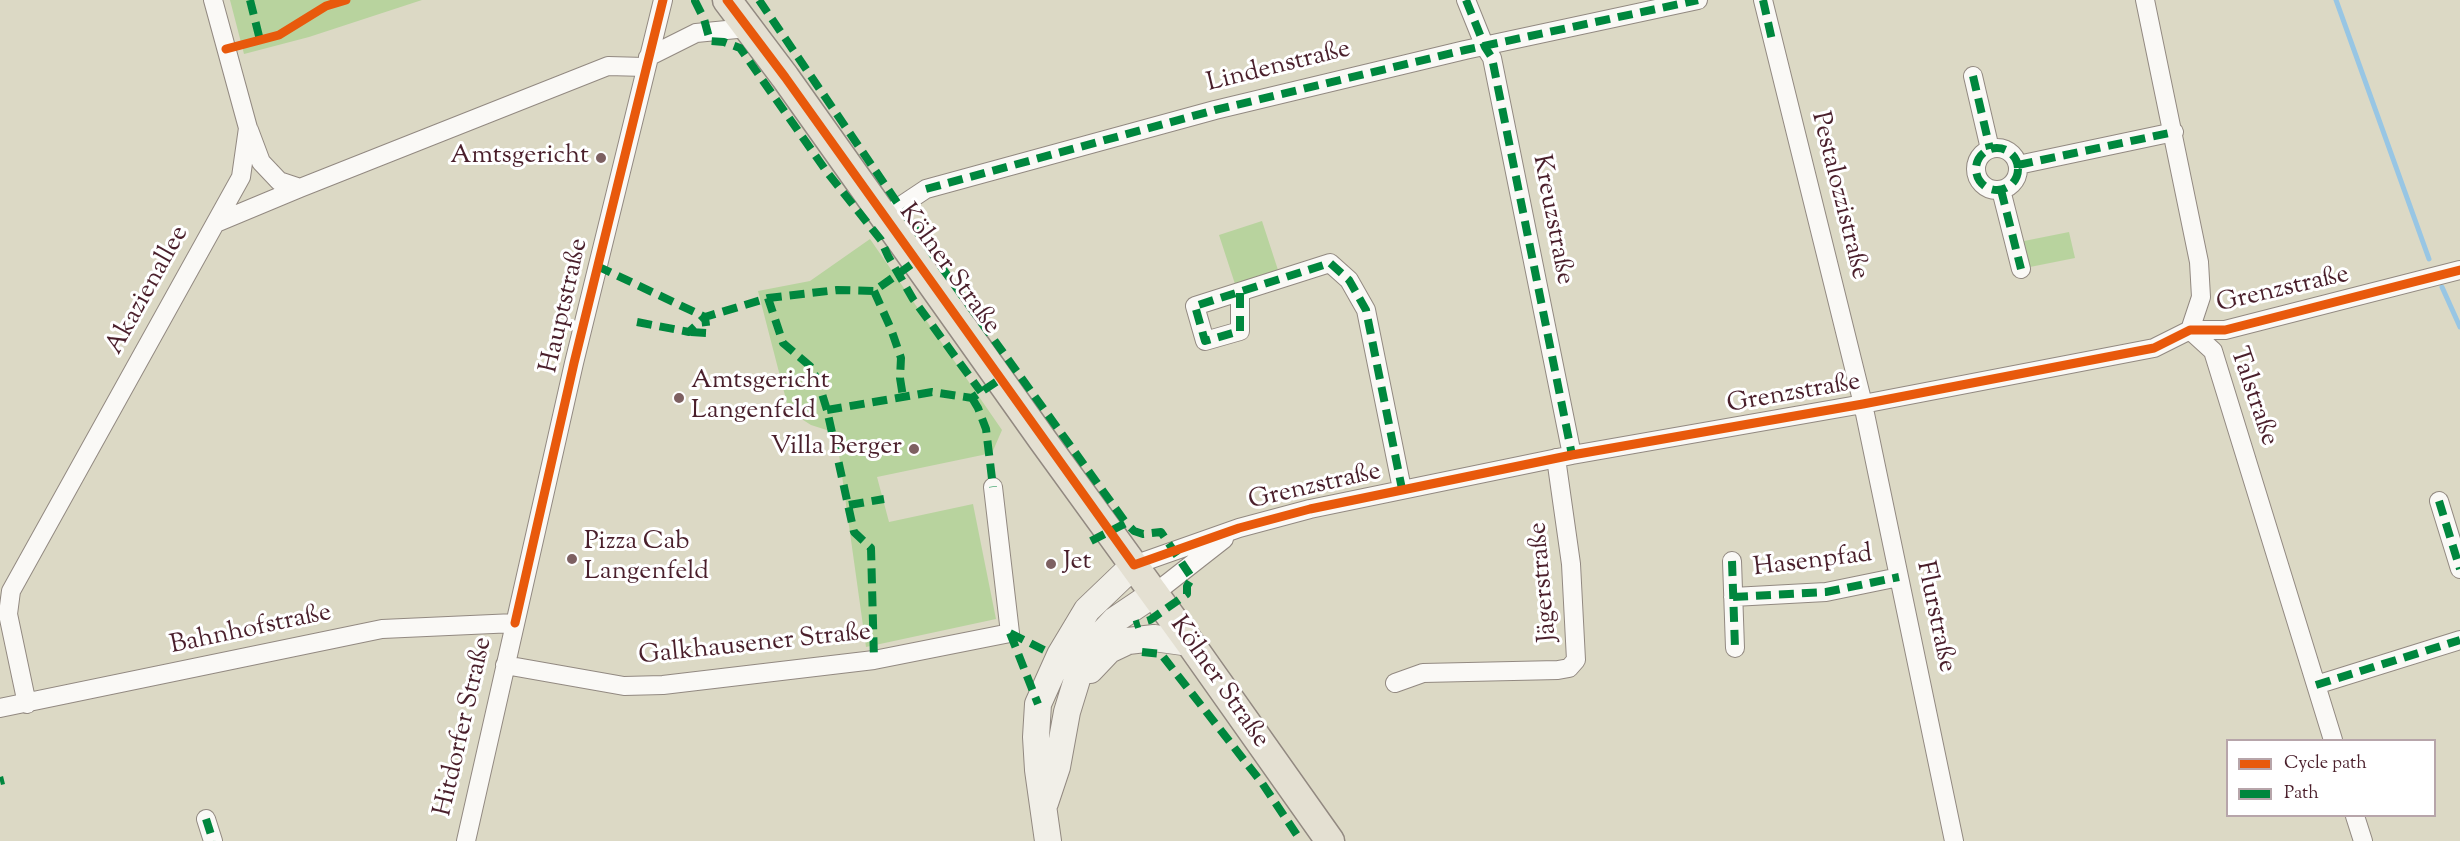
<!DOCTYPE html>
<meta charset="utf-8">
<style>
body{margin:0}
#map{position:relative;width:2460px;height:841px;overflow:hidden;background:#dcd9c5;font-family:"Sorts Mill Goudy",serif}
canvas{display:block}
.legend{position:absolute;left:2226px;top:739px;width:210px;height:78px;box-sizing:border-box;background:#fff;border:2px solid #b7a5aa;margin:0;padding:8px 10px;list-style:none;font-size:18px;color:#4a1f2b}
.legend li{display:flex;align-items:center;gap:12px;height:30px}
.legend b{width:30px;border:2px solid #b7a5aa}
</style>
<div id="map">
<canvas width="2460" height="841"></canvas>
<ul class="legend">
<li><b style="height:8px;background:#e8590c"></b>Cycle path</li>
<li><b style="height:8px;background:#00873e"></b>Path</li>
</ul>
</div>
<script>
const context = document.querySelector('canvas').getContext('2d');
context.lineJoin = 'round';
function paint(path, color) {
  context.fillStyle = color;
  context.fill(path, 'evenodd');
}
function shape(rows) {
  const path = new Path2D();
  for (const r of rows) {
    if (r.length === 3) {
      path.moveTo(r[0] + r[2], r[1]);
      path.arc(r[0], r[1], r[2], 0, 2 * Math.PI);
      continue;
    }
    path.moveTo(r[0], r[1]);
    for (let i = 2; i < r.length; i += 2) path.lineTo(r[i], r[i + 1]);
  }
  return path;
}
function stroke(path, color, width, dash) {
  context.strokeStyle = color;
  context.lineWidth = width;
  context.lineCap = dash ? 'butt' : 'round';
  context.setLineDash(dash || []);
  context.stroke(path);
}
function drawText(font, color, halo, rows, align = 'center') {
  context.font = font + ' "Sorts Mill Goudy",serif';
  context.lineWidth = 6;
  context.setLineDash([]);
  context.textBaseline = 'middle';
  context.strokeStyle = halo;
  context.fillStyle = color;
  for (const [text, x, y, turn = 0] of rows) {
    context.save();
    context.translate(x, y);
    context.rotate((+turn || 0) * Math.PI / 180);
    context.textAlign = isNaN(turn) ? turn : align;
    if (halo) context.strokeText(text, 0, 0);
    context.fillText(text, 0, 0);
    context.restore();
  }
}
const green = shape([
 [230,0,422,0,309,37,244,54],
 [1262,221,1278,270,1235,284,1219,235],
 [2069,232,2075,258,2025,268,2019,242],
 [870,239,1002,430,992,453,877,477,889,522,973,504,996,619,866,647,836,433,811,425,789,411,758,291,810,281]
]);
const stream = shape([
 [2336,0,2429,259],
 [2442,287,2460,327]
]);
const street = shape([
 [1466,0,1485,47,1492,58,1572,455],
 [1763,0,1863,404,1954,841],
 [2145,0,2199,262,2201,297,2190,330,2213,351,2333,740],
 [648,57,696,33,747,28],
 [1973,76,1990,149],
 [249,130,261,162,279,181,300,188],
 [1997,169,21],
 [2018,165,2174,132],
 [2001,190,2021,269],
 [884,217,926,189,1215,110,1465,50,1698,0],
 [216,223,300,188,608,66,645,67],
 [1240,293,1240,331,1205,341,1195,306,1330,263,1349,280,1366,310,1402,489],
 [2439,501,2460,569],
 [1732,561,1735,648],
 [1134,565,1239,528,1310,509,1572,455,1863,404,2154,348,2190,330,2225,330,2460,270],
 [1155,593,1224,539],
 [1733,597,1826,592,1899,577],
 [505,665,624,686,663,685,874,660,1010,633,993,487],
 [1395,683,1423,673,1558,670,1569,668,1576,660,1571,564,1556,458],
 [2316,685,2460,640],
 [27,704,8,614,11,591,241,177,248,128,213,0],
 [0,708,382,629,515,623],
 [2355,816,2363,841],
 [206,819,213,841],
 [466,841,574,363,663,0]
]);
const secondary = shape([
 [1090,670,1109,650,1128,641,1154,638,1190,643],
 [1045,803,1057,767,1067,712,1082,663,1099,637,1115,620,1155,593],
 [1048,841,1038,770,1036,737,1038,704,1060,655,1087,610,1134,565]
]);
const primary = shape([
 [727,0,785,77,1042,439,1190,643,1330,841]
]);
const quiet = shape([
 [250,0,260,40],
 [696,0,695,1,704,19,710,41,724,42,740,48,827,172,881,240,888,256,913,299,981,392],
 [759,0,935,258,1126,523],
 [1466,0,1485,47,1492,58,1572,455],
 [1763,0,1772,40],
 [1973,76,1990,149],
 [1997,169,21],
 [2018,165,2174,132],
 [926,189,1215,110,1465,50,1698,0],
 [2001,190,2021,269],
 [597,266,705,317,768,298,837,290,874,291,915,262],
 [874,291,891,329,901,358,900,378,903,397],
 [1240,293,1240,331,1205,341,1195,306,1330,263,1349,280,1366,310,1402,489],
 [768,298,783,343,810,366,818,381,827,410,854,532,871,548,874,660],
 [637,322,689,332,705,317,707,333,689,332],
 [972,398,978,408,986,429,993,487],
 [827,410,932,392,972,398,999,380],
 [2439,501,2460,569],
 [849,505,884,499],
 [1091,541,1126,523,1134,531,1143,534,1161,532,1192,578,1187,586,1187,594,1150,620,1134,625],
 [1732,561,1735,648],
 [1733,597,1826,592,1899,577],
 [1010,633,1038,704],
 [1010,633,1048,652],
 [1142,652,1161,654,1262,783,1301,841],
 [2316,685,2460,640],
 [0,781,4,780],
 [206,819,213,841]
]);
const cycleway = shape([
 [727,0,785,77,1134,565,1239,528,1310,509,1572,455,1863,404,2154,348,2190,330,2225,330,2460,270],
 [226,49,279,35,326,6,346,0],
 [515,623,574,363,663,0]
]);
const markers = [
 [601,158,6,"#7d6061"],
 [679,398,6,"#7d6061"],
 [914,449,6,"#7d6061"],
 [572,559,6,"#7d6061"],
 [1051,564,6,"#7d6061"]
];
const streetNames = [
 ["Lindenstraße",1279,68,-14],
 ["Pestalozzistraße",1838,196,76],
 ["Kreuzstraße",1551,220,79],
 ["Kölner Straße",948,270,54],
 ["Akazienallee",149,291,-61],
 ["Grenzstraße",2283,291,-13],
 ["Hauptstraße",566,306,-77],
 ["Grenzstraße",1794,395,-10],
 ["Talstraße",2252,397,71],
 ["Grenzstraße",1315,488,-13],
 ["Hasenpfad",1813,563,-7],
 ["Jägerstraße",1545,582,-95],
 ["Flurstraße",1934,617,78],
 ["Bahnhofstraße",251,631,-12],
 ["Galkhausener Straße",755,646,-6],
 ["Kölner Straße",1218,683,55],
 ["Hitdorfer Straße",465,727,-77]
];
const poiNames = [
 ["Amtsgericht",589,158,"right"],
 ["Amtsgericht",691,383],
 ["Langenfeld",691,413],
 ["Villa Berger",902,449,"right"],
 ["Pizza Cab",584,544],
 ["Langenfeld",584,574],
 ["Jet",1063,564]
];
paint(green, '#b8d39e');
stroke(stream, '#98c6e4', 5);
stroke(street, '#928981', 20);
stroke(secondary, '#928981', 28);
stroke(primary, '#928981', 31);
stroke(street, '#faf9f6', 18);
stroke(secondary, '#f1efe8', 26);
stroke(primary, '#e4e0d2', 28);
stroke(quiet, '#00873e', 8, [15, 8]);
stroke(cycleway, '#e8590c', 9);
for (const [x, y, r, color] of markers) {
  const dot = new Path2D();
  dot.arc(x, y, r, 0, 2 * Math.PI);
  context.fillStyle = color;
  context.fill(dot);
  stroke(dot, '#fff', 2);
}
drawText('26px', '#4a1f2b', '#fff', streetNames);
drawText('26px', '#4a1f2b', '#fff', poiNames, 'left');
</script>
